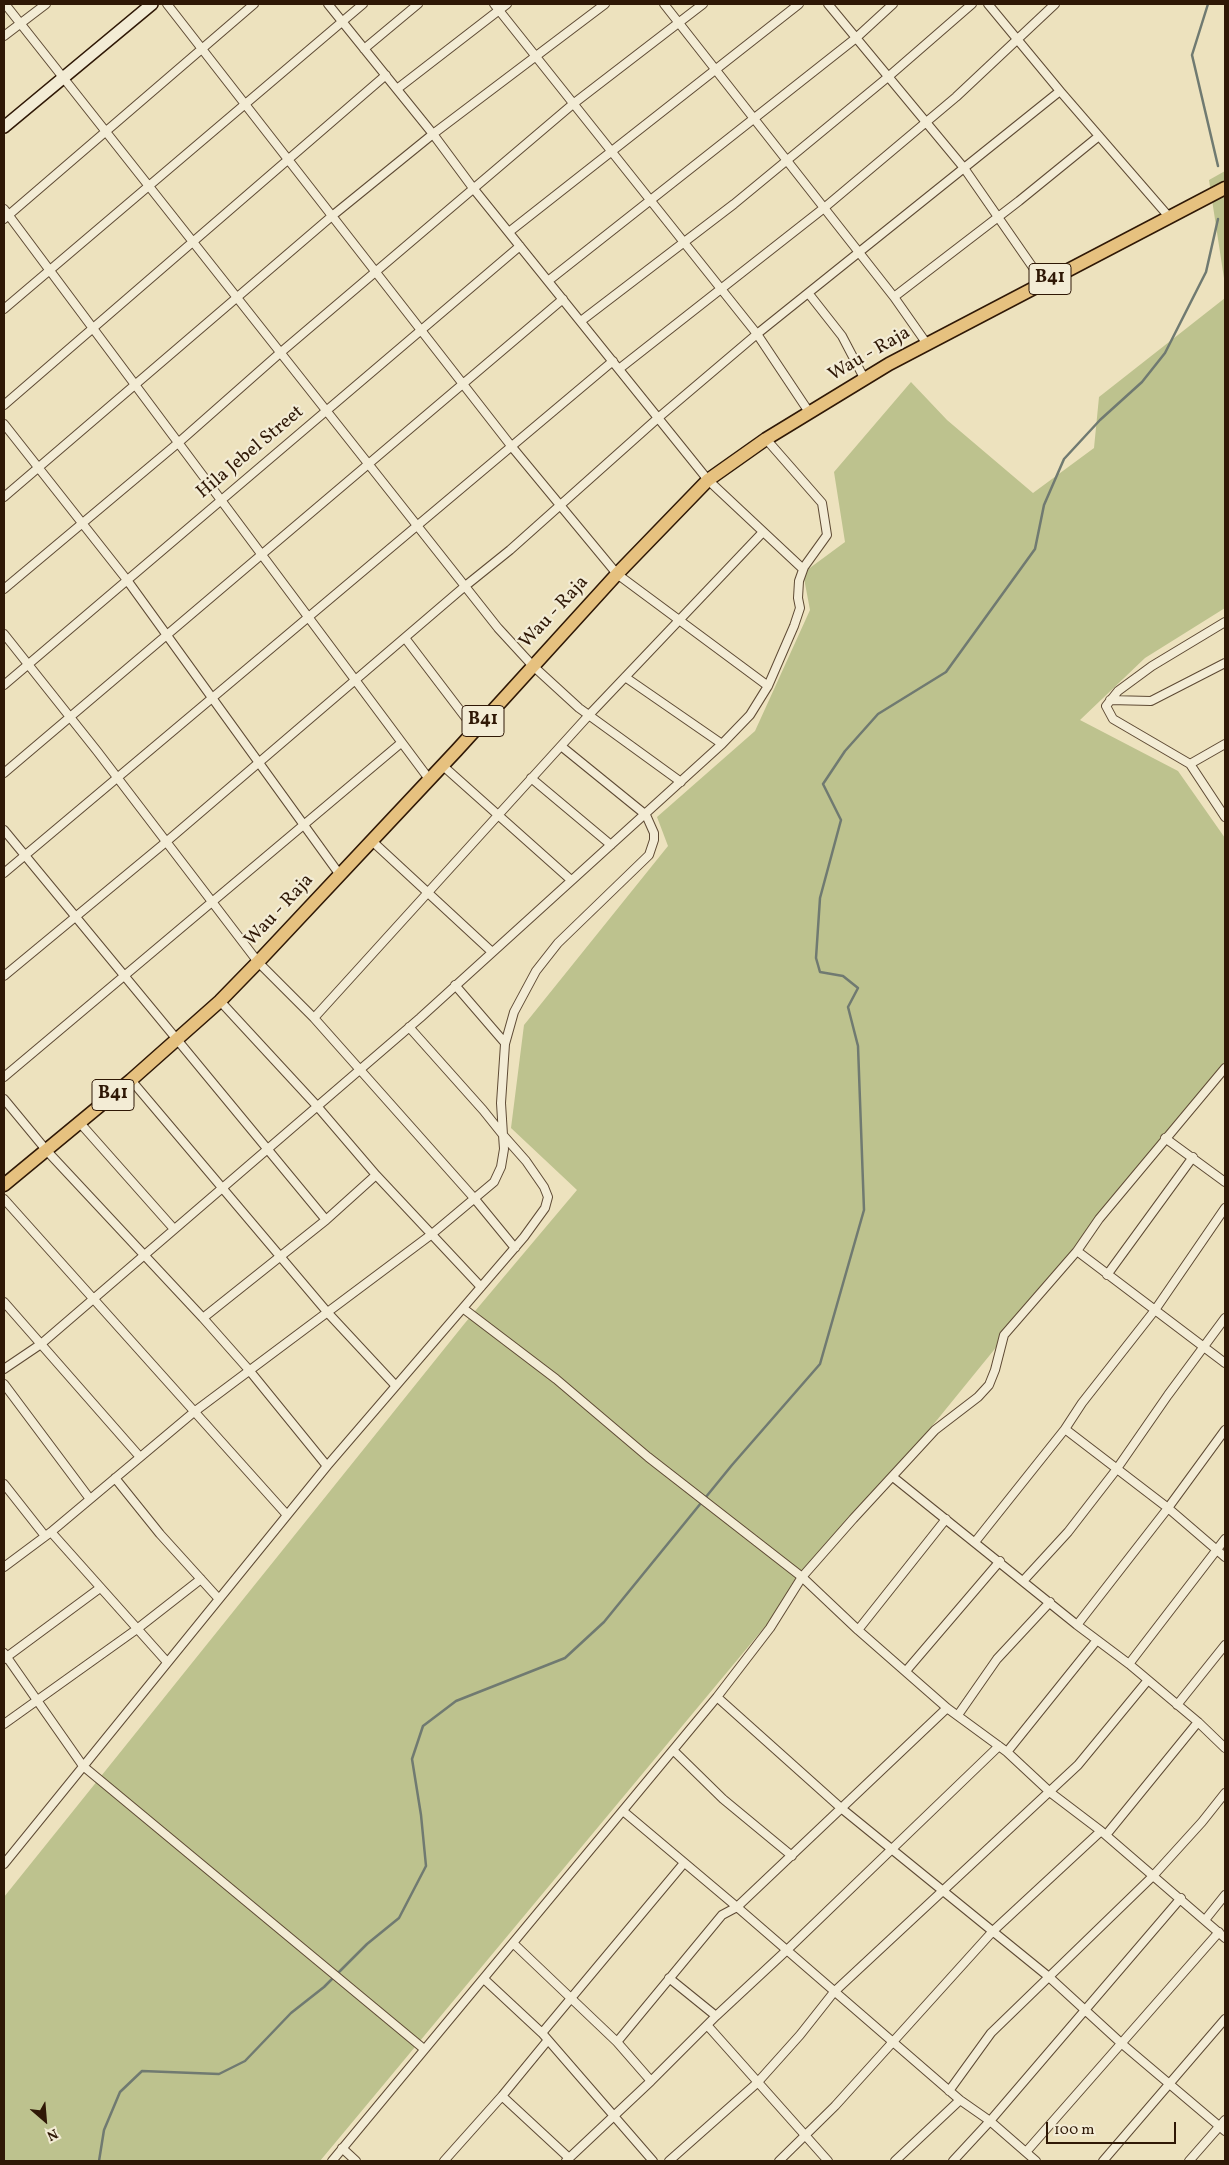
<!DOCTYPE html>
<style>
body{margin:0}
#map{position:relative;width:1229px;height:2165px;overflow:hidden;background:#ede2be;font-family:Vollkorn,serif}
canvas{display:block}
.frame{position:absolute;inset:0;border:5px solid #2f1806;pointer-events:none}
.north{position:absolute;left:20px;top:2095px;width:50px;height:50px;-webkit-text-stroke:4px #f3ecd5;paint-order:stroke;rotate:153deg;font-size:14px;font-weight:700;line-height:20px;text-align:center;color:#2f1806}
.north::after{content:'';display:block;margin:auto;width:18px;height:22px;background:#2f1806;clip-path:polygon(50% 0,100% 100%,50% 72%,0 100%)}
.scale{position:absolute;left:1046px;top:2122px;width:130px;height:22px;box-sizing:border-box;border:2px solid #2f1806;border-top:0;padding-left:6px;font-size:15px;line-height:18px;white-space:nowrap;color:#2f1806;-webkit-text-stroke:4px #f3ecd5;paint-order:stroke}
</style>
<div id="map">
<canvas width="1229" height="2165"></canvas>
<div class="frame"></div>
<div class="north">N</div>
<div class="scale">100 m</div>
</div>
<script>
const context = document.querySelector('canvas').getContext('2d');
context.lineJoin = 'round';
function paint(path, color) {
  context.fillStyle = color;
  context.fill(path, 'evenodd');
}
function shape(rows) {
  const path = new Path2D();
  for (const r of rows) {
    path.moveTo(r[0], r[1]);
    for (let i = 2; i < r.length; i += 2) path.lineTo(r[i], r[i + 1]);
  }
  return path;
}
function stroke(path, color, width, dash) {
  context.strokeStyle = color;
  context.lineWidth = width;
  context.lineCap = dash ? 'butt' : 'round';
  context.setLineDash(dash || []);
  context.stroke(path);
}
function drawText(font, color, halo, rows, align = 'center') {
  context.font = font + ' Vollkorn,serif';
  context.lineWidth = 4.5;
  context.setLineDash([]);
  context.textBaseline = 'middle';
  context.strokeStyle = halo;
  context.fillStyle = color;
  for (const [text, x, y, turn = 0] of rows) {
    context.save();
    context.translate(x, y);
    context.rotate((+turn || 0) * Math.PI / 180);
    context.textAlign = isNaN(turn) ? turn : align;
    if (halo) context.strokeText(text, 0, 0);
    context.fillText(text, 0, 0);
    context.restore();
  }
}
const green = shape([
 [1225,171,1225,285,1209,180],
 [1225,298,1225,608,1145,658,1080,720,1178,771,1225,838,1225,1066,937,1420,320,2161,4,2161,4,1897,465,1323,577,1190,511,1128,524,1025,668,846,657,817,755,731,810,610,803,573,845,542,834,472,911,382,947,420,1033,493,1094,448,1099,397]
]);
const stream = shape([
 [1208,4,1192,55,1218,166],
 [99,2161,104,2130,120,2092,142,2071,219,2074,245,2061,291,2013,324,1987,367,1944,399,1918,426,1866,421,1815,412,1759,423,1726,456,1701,565,1658,604,1622,732,1465,820,1364,864,1210,858,1046,848,1007,858,988,843,976,820,972,816,958,820,898,841,820,823,784,845,751,878,714,946,672,1035,549,1044,505,1064,459,1100,420,1142,382,1165,353,1206,272,1218,219]
]);
const street = shape([
 [5,4,498,628,532,665,579,708,681,782],
 [167,4,512,447,617,574,768,686],
 [328,4,433,134,473,188,708,480,803,569],
 [494,4,757,334,809,412],
 [664,4,894,297,927,344],
 [828,4,964,168,1043,282],
 [988,4,1060,91,1170,218],
 [4,36,46,4],
 [364,49,418,4],
 [397,89,507,4],
 [4,209,429,779],
 [4,219,254,4],
 [509,232,799,4],
 [548,281,856,38,893,4],
 [809,294,842,336,864,378],
 [894,297,1019,201,1099,136],
 [4,309,363,4],
 [581,321,734,204,888,77,972,4],
 [619,369,824,208,956,97,1055,4],
 [4,405,386,75],
 [4,424,127,580,340,875],
 [4,497,332,216,433,134,605,4],
 [4,589,178,443,280,353,573,104,703,4],
 [1225,622,1152,666,1118,691,1106,706,1113,719,1190,764,1225,817],
 [4,634,97,751,258,962,314,1018,474,1198,515,1248],
 [405,638,475,730],
 [625,677,722,744],
 [4,685,520,246],
 [1110,700,1151,701,1225,663],
 [1190,764,1225,744],
 [442,765,571,880],
 [4,773,563,299],
 [531,778,611,845],
 [4,830,326,1220],
 [372,841,492,952],
 [4,873,613,361],
 [4,976,166,842,464,587,510,550,658,418,757,334,1060,91],
 [455,985,505,1043],
 [220,1001,317,1106,376,1175,481,1287],
 [314,1018,589,715,763,532],
 [4,1077,401,743],
 [131,1080,328,1313,395,1385],
 [4,1099,47,1151,203,1318,249,1370,327,1466],
 [80,1123,174,1229],
 [1165,1138,1225,1182],
 [4,1199,287,1515],
 [1225,1208,1155,1310,1082,1403,1065,1429,1168,1508,1225,1557],
 [1077,1251,1225,1363],
 [1107,1275,1193,1157],
 [4,1302,140,1457],
 [464,1309,556,1379,648,1457,802,1577,858,1630,947,1708,1007,1752,1051,1793,1101,1831,1225,1938],
 [203,1318,326,1220,376,1175],
 [4,1369,41,1344,420,1018,722,744,750,715,768,686,794,626,800,608,798,598,799,581,804,567,827,535,822,503,766,439],
 [4,1384,90,1499],
 [893,1477,1077,1625,1129,1664,1198,1722,1225,1748],
 [115,1478,160,1534,218,1598],
 [4,1484,45,1536],
 [51,1532,167,1662],
 [975,1542,1065,1429],
 [4,1567,51,1532,194,1412,432,1234,494,1182,501,1167,504,1149,503,1135,483,1110,409,1027],
 [1024,1580,1068,1532,1116,1470,1168,1395,1225,1318],
 [1077,1625,1168,1508,1225,1430],
 [858,1630,946,1519],
 [4,1653,83,1766,424,2049],
 [4,1659,100,1588],
 [1129,1664,1225,1539],
 [906,1671,1000,1561],
 [717,1697,841,1808,1049,1977,1121,2043,1225,2131],
 [1177,1705,1225,1645],
 [958,1715,997,1659,1050,1602],
 [4,1724,137,1629,201,1579],
 [674,1751,723,1799,792,1856],
 [1007,1752,1097,1640],
 [623,1811,737,1907,960,2100,990,2121,1036,2161],
 [1106,1835,1198,1722],
 [4,1864,327,1466,524,1237,545,1208,548,1197,544,1187,526,1161,503,1135,501,1103,505,1044,514,1012,536,971,558,943,649,855,654,840,654,833,646,815,561,746],
 [1205,1920,1225,1895],
 [513,1943,617,2042,651,2081],
 [669,1978,716,2016],
 [484,1979,542,2033,653,2161],
 [707,2025,828,2161],
 [542,2033,684,1863],
 [617,2042,722,1915,737,1907,947,1708],
 [949,2091,991,2033,1153,1876,1202,1822,1225,1793],
 [502,2096,569,2158],
 [342,2148,356,2161],
 [1026,2152,1219,1932],
 [332,2161,717,1697,770,1628,802,1577,853,1519,935,1430,978,1397,989,1385,995,1370,1004,1335,1077,1251,1099,1219,1225,1068],
 [444,2161,502,2096,548,2040],
 [566,2161,651,2081,716,2016,787,1950,999,1746],
 [669,2161,757,2083,800,2035,834,1992,1078,1765,1148,1680],
 [779,2161,835,2106,993,1931,1101,1831],
 [895,2161,960,2100],
 [953,2161,990,2121,1181,1898],
 [1103,2161,1225,2019],
 [1189,2161,1225,2120]
]);
const secondary = shape([
 [4,127,152,4]
]);
const primary = shape([
 [4,1185,131,1080,220,1001,258,962,457,750,617,574,708,480,766,439,889,364,1225,188]
]);
const shields = [
 [1050,279,42],
 [483,721,42],
 [113,1095,42]
];
const shieldNames = [
 ["B41",1050,279],
 ["B41",483,721],
 ["B41",113,1095]
];
const streetNames = [
 ["Wau - Raja",870,355,-30],
 ["Hila Jebel Street",251,453,-40],
 ["Wau - Raja",555,613,-47],
 ["Wau - Raja",280,911,-47]
];
paint(green, '#bdc28e');
stroke(stream, '#707a71', 2.5);
stroke(street, '#5e4a34', 10);
stroke(secondary, '#2f1806', 14);
stroke(primary, '#2f1806', 15);
stroke(street, '#f3ecd5', 8);
stroke(secondary, '#f3ecd5', 11);
stroke(primary, '#e6c17f', 12);
for (const [x, y, w] of shields) {
  const box = new Path2D();
  box.roundRect(x - w / 2, y - 15.5, w, 31, 4);
  context.fillStyle = '#f3ecd5';
  context.fill(box);
  stroke(box, '#2f1806', 1);
}
drawText('bold 18px', '#2f1806', null, shieldNames);
drawText('19px', '#2f1806', '#f3ecd5', streetNames);
</script>
